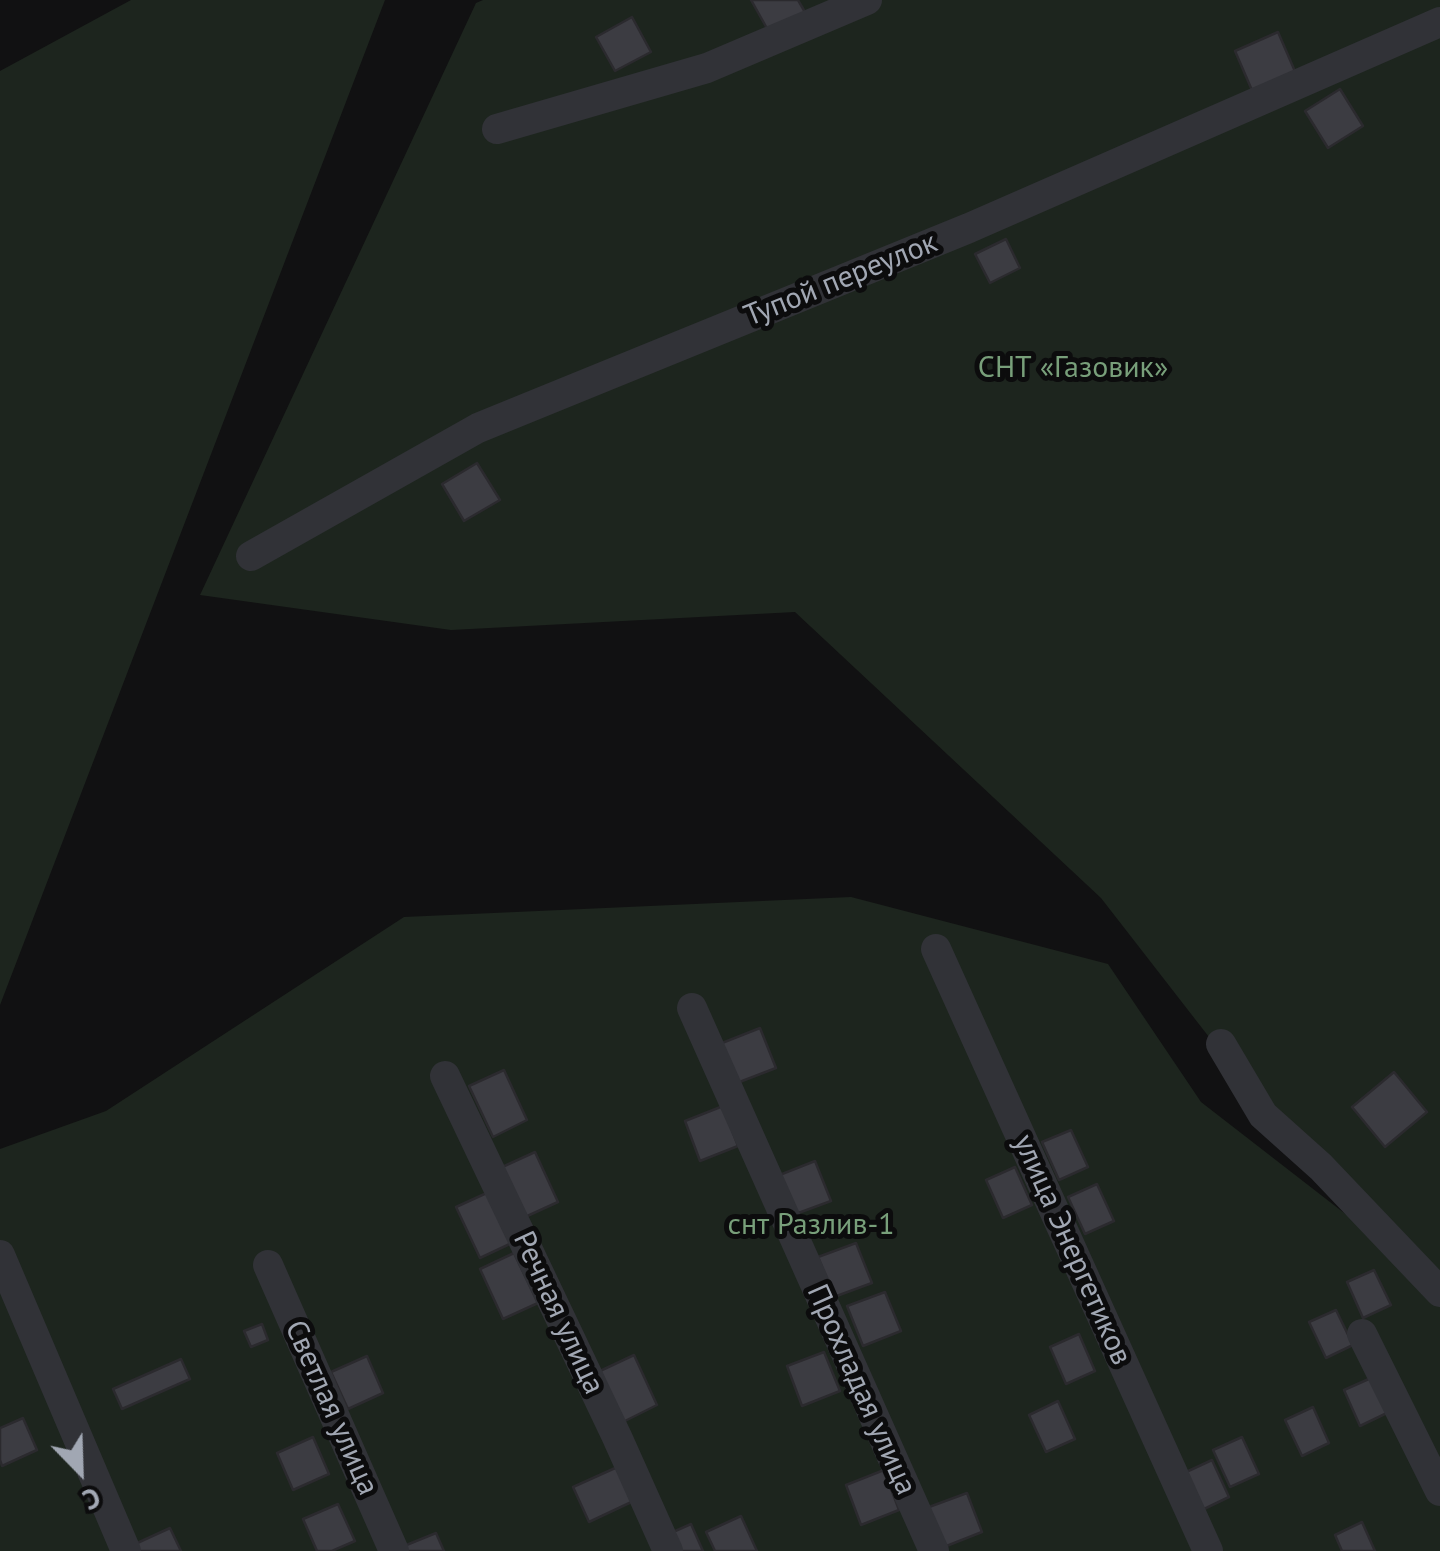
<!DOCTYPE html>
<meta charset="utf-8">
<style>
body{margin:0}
#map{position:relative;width:1440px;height:1551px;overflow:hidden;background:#111112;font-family:"PT Sans",sans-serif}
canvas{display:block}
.north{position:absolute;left:30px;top:1421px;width:100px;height:100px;-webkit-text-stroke:8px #0c0c0d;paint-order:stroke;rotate:157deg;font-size:28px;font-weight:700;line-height:40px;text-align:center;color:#a1a7b3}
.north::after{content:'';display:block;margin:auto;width:35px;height:45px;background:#a1a7b3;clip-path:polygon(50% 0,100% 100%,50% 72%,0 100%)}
</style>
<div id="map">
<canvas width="1440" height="1551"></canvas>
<div class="north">С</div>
</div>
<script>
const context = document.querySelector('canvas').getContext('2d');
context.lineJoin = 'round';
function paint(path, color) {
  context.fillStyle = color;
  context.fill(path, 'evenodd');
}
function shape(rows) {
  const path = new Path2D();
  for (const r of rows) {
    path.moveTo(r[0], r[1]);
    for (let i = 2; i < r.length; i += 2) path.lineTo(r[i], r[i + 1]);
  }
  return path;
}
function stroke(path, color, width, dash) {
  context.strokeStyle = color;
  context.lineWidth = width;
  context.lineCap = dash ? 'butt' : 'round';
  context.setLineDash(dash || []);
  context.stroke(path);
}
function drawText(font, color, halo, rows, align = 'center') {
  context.font = font + ' "PT Sans",sans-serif';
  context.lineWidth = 10;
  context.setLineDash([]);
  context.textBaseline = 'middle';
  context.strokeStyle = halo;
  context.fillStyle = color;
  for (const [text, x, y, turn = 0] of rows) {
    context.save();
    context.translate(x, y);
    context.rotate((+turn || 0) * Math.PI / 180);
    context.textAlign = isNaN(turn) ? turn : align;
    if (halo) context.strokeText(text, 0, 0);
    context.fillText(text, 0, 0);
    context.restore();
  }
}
const green = shape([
 [131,0,385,0,0,1005,0,71],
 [483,0,1440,0,1440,1551,0,1551,0,1149,106,1111,404,917,851,897,1108,964,1201,1102,1348,1216,1101,898,795,612,451,630,200,595,476,3]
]);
const building = shape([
 [751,0,798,0,805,12,769,32,751,0],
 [632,17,651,52,615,71,596,37,632,17],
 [1278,32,1297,76,1254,95,1235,51,1278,32],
 [1340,89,1363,126,1328,148,1305,111,1340,89],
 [1006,239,1020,268,990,283,975,254,1006,239],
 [477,463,500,500,464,521,442,484,477,463],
 [760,1028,776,1068,737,1083,722,1043,760,1028],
 [504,1070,527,1120,493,1137,469,1086,504,1070],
 [1394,1072,1427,1112,1385,1147,1352,1107,1394,1072],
 [723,1106,738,1146,700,1161,685,1121,723,1106],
 [1071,1130,1088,1167,1059,1180,1042,1142,1071,1130],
 [535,1152,558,1202,523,1218,500,1168,535,1152],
 [815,1161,831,1201,793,1215,777,1176,815,1161],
 [1015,1167,1032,1205,1003,1218,986,1180,1015,1167],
 [1097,1184,1114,1221,1085,1234,1068,1197,1097,1184],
 [491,1191,514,1242,480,1258,456,1207,491,1191],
 [856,1243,872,1283,834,1297,818,1257,856,1243],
 [514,1253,538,1303,503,1319,480,1269,514,1253],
 [1374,1270,1391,1305,1363,1318,1347,1282,1374,1270],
 [885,1292,901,1331,863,1346,847,1306,885,1292],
 [1336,1310,1353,1345,1326,1358,1309,1322,1336,1310],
 [262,1324,268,1340,251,1347,244,1331,262,1324],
 [1079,1334,1095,1371,1066,1384,1050,1347,1079,1334],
 [824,1352,840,1391,802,1406,787,1366,824,1352],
 [634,1355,657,1405,623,1422,600,1371,634,1355],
 [367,1356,383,1393,348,1409,331,1372,367,1356],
 [181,1359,190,1379,122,1409,113,1389,181,1359],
 [1371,1378,1387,1413,1360,1426,1344,1390,1371,1378],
 [1058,1401,1075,1439,1046,1452,1029,1415,1058,1401],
 [1313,1407,1329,1443,1302,1456,1285,1420,1313,1407],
 [23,1418,37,1450,2,1466,0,1460,0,1428,23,1418],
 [313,1437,329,1474,293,1490,277,1453,313,1437],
 [1242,1437,1259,1474,1230,1487,1213,1450,1242,1437],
 [1212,1460,1229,1497,1200,1511,1184,1473,1212,1460],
 [624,1464,640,1498,589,1522,573,1487,624,1464],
 [884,1470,899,1510,861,1525,846,1485,884,1470],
 [967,1493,982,1532,944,1547,929,1507,967,1493],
 [338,1504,355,1541,332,1551,317,1551,303,1519,338,1504],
 [741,1516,757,1551,715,1551,706,1532,741,1516],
 [1362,1522,1375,1551,1342,1551,1335,1535,1362,1522],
 [691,1524,703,1551,681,1551,673,1532,691,1524],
 [170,1528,181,1551,139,1551,135,1544,170,1528],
 [436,1533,444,1551,401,1551,399,1548,436,1533]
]);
const minor = shape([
 [497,129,707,68,867,0],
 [251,556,478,428,969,228,1440,22],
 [936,949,1208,1551],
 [692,1008,934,1551],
 [1221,1044,1263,1115,1321,1167,1440,1292],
 [445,1076,617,1437,668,1551],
 [0,1255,126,1551],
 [268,1265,394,1551],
 [1362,1334,1440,1491]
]);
const streetNames = [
 ["Тупой переулок",841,280,-22],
 ["улица Энергетиков",1072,1250,66],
 ["Речная улица",558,1313,65],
 ["Прохладая улица",861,1390,66],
 ["Светлая улица",331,1408,66]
];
const parkNames = [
 ["СНТ «Газовик»",1073,368],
 ["снт Разлив-1",811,1225]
];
paint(green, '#1d251e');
paint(building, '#3c3c42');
stroke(building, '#2b2a2e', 2.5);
stroke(minor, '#313237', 30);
drawText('30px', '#a1a7b3', '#0c0c0d', streetNames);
drawText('30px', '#789f7a', '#0c0c0d', parkNames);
</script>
